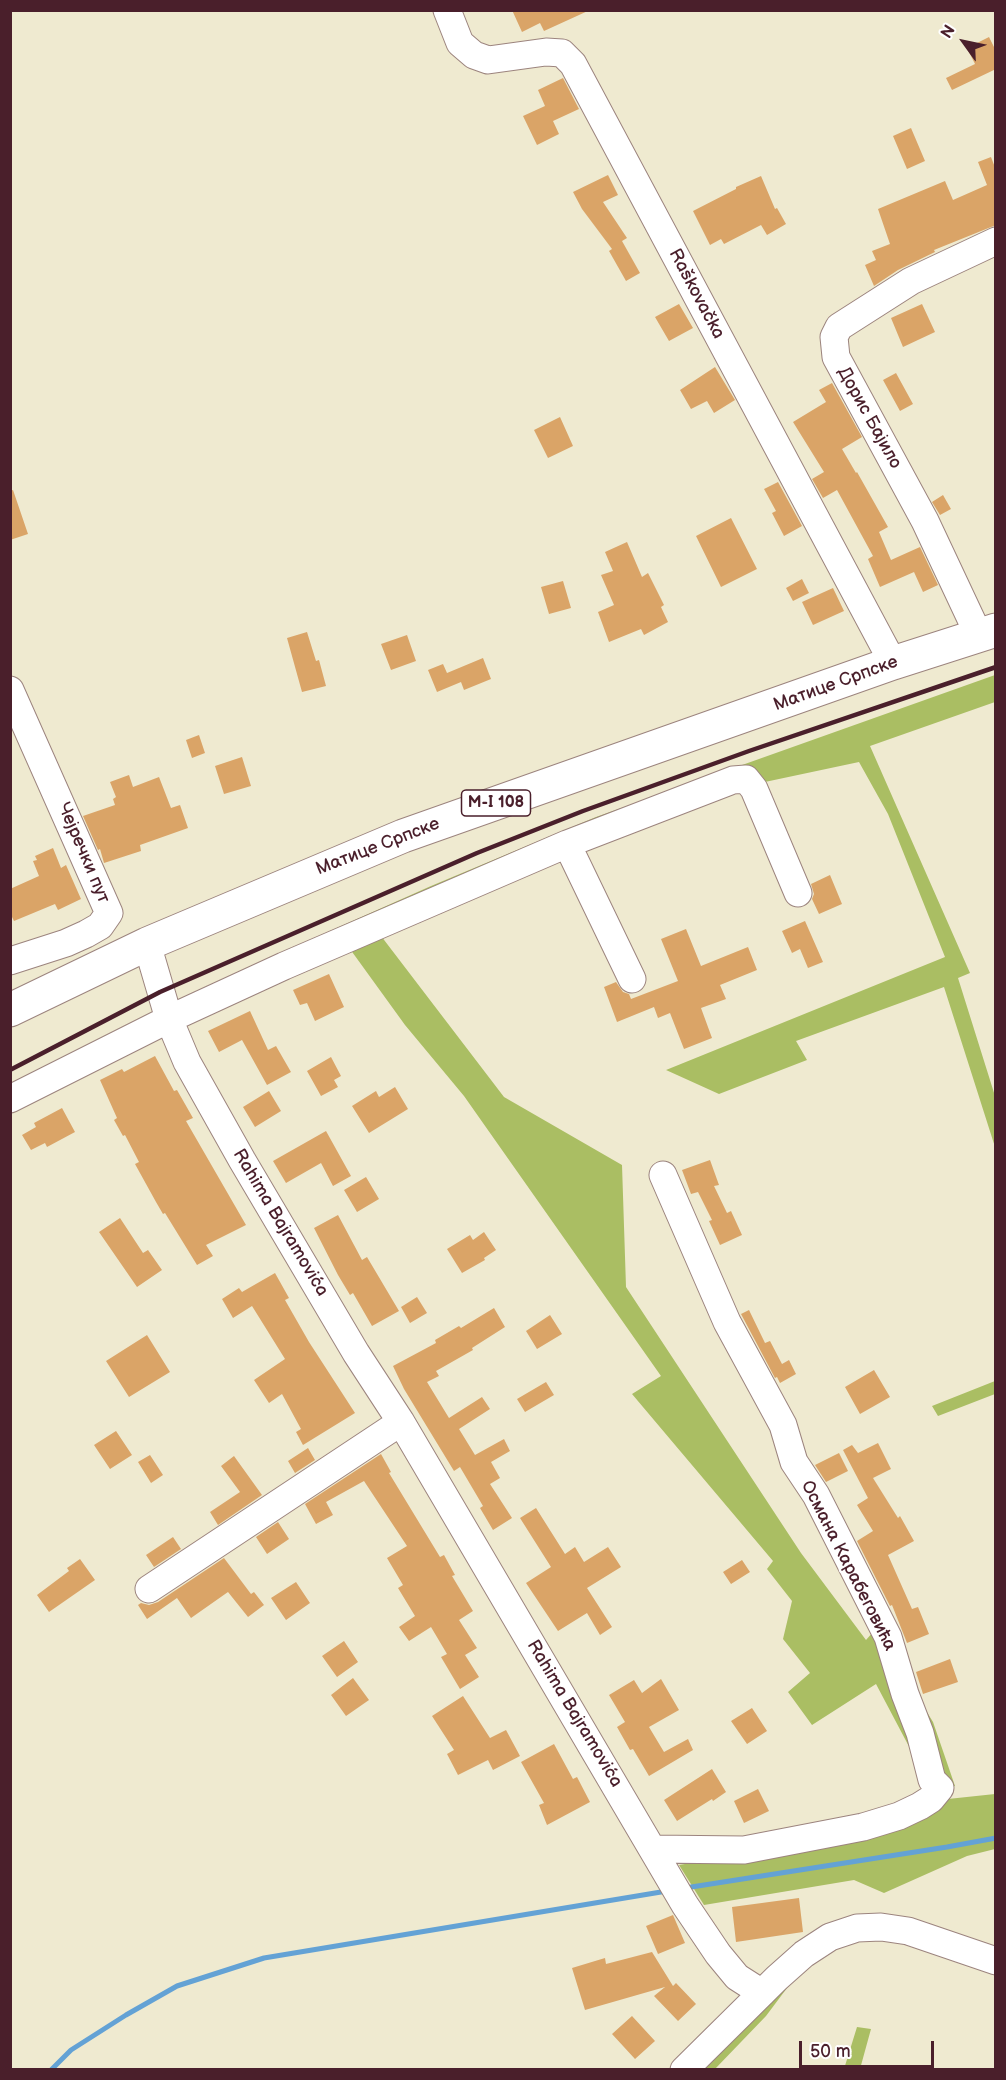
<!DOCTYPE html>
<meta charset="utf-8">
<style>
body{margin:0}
#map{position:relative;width:1006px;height:2080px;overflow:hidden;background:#efead0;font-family:"Balsamiq Sans",sans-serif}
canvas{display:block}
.frame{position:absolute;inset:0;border:12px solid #4a1f2b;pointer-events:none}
.north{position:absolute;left:934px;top:12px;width:60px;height:60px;-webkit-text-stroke:4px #fff;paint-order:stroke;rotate:303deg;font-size:16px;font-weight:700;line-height:24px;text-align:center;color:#4a1f2b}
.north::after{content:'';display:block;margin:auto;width:21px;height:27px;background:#4a1f2b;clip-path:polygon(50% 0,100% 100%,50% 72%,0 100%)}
.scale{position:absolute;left:799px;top:2041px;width:135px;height:27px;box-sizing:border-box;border:3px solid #4a1f2b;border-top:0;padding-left:8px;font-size:18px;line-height:21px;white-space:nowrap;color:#4a1f2b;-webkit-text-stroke:4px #fff;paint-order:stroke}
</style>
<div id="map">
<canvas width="1006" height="2080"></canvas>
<div class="frame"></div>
<div class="north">N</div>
<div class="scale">50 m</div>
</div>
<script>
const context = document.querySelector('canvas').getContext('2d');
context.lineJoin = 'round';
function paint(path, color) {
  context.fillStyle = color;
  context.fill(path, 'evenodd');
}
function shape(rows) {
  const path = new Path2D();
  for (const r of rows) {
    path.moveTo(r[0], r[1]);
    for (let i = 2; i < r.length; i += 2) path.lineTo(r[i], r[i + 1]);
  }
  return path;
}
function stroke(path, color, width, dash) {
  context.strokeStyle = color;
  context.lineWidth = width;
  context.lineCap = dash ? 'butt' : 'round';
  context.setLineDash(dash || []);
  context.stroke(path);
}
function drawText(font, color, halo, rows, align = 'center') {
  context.font = font + ' "Balsamiq Sans",sans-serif';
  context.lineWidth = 4.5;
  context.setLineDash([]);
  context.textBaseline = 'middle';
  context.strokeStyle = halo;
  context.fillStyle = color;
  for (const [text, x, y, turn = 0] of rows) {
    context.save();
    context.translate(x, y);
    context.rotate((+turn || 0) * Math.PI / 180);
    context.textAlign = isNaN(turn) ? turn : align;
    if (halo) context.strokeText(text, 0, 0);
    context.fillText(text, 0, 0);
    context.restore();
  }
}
const green = shape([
 [995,675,995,702,870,746,970,973,958,978,995,1096,995,1147,944,987,796,1041,807,1060,719,1094,666,1070,945,957,888,814,859,762,746,786,182,1000,303,943,431,886,596,817],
 [378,932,504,1097,622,1165,626,1287,801,1553,866,1640,873,1632,922,1704,933,1722,955,1786,933,1792,876,1684,812,1725,788,1692,810,1673,783,1639,792,1601,767,1569,773,1561,632,1394,661,1376,464,1096,405,1025,350,949],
 [995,1381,995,1394,938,1416,932,1406],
 [995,1794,995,1849,967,1856,884,1893,854,1880,704,1905,679,1865,898,1827,948,1799],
 [793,1980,766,2016,715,2069,698,2070],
 [857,2027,871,2029,860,2069,844,2069]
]);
const stream = shape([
 [685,1888,947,1847,996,1838],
 [51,2070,71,2050,126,2015,177,1986,264,1958,667,1891]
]);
const building = shape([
 [512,10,590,10,544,31,540,23,522,32],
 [989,37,996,51,996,69,952,90,946,78,975,64,967,48],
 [563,78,579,109,553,121,559,134,537,145,523,116,545,106,538,90],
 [911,128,925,161,907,169,893,136],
 [991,157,996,170,996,225,934,250,935,252,898,270,874,286,865,265,876,260,872,251,890,244,878,209,945,181,953,200,987,185,978,162],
 [608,175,618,195,603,202,627,238,622,241,640,273,626,281,609,251,612,249,582,209,573,192],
 [761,176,775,209,777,208,786,224,767,235,761,225,724,244,721,239,710,245,693,211,736,189,736,187],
 [679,304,693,328,669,341,655,317],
 [922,304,935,332,903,347,891,318],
 [715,367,735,400,714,413,707,401,691,409,680,390],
 [896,373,913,404,900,411,883,380],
 [832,383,862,437,842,449,856,473,857,472,888,527,879,532,891,560,920,547,938,585,923,592,914,572,880,587,868,559,873,556,837,490,823,498,812,479,824,472,793,422,826,402,819,390],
 [560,417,573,446,548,458,534,430],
 [778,482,802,526,784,536,772,513,776,511,764,489],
 [13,490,28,534,10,540,10,491],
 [943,495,951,509,940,515,932,502],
 [731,518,757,569,721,587,696,536],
 [627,542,642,577,648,573,664,605,661,607,668,622,644,635,641,629,609,642,598,612,614,605,601,575,613,571,605,552],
 [802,579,809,593,793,601,786,588],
 [563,581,571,608,549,614,541,587],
 [833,588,844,611,813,625,802,602],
 [307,632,316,661,319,660,326,686,302,692,287,638],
 [407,635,416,661,391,670,381,644],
 [483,658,491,679,464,690,461,682,437,692,428,670,443,664,447,673],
 [199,735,205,753,192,758,186,740],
 [242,757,251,786,224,794,215,766],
 [129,775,133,787,159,777,171,808,180,805,188,828,140,845,141,851,104,863,100,849,98,850,83,816,115,805,113,799,116,797,110,782],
 [53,848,61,868,66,865,81,899,58,910,55,904,14,921,10,913,10,889,39,876,33,861,37,860,35,856],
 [830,875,842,904,819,914,812,899,814,894,811,884],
 [805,921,823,962,808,968,800,949,792,953,782,931],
 [686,929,701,966,748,947,757,970,720,985,726,999,701,1008,712,1038,684,1049,670,1013,658,1018,654,1007,617,1022,604,987,616,982,623,992,629,994,631,999,678,981,661,939],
 [329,974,344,1007,315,1021,307,1003,300,1005,293,990],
 [250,1011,268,1050,276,1046,291,1072,267,1085,242,1040,219,1052,208,1031],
 [155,1056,174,1091,177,1090,193,1118,186,1121,246,1225,206,1245,213,1256,197,1265,165,1213,163,1214,156,1202,135,1164,139,1162,125,1135,123,1136,114,1120,117,1118,100,1080,122,1069,124,1072],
 [331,1057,341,1076,334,1080,338,1087,321,1096,307,1071],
 [395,1087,408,1109,369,1133,352,1106,376,1091,379,1097],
 [269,1091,281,1111,255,1127,243,1107],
 [62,1108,75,1132,47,1147,45,1143,31,1150,22,1135,36,1127,34,1123],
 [326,1131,351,1176,333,1186,321,1163,286,1183,273,1161],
 [710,1160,719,1185,714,1186,727,1213,731,1211,742,1235,720,1245,709,1221,712,1220,698,1192,691,1194,682,1170],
 [366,1177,379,1199,357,1212,344,1190],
 [338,1215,362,1260,367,1257,399,1311,372,1326,353,1293,350,1295,338,1275,314,1228],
 [120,1218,143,1253,148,1250,162,1270,137,1287,99,1232],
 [484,1232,496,1250,484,1258,485,1260,462,1273,447,1249,470,1235,473,1240],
 [275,1273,289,1298,285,1300,309,1342,355,1413,303,1445,296,1432,301,1429,282,1394,269,1403,254,1380,285,1359,252,1306,233,1318,222,1299,239,1288,242,1292],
 [417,1297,427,1313,410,1323,401,1307],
 [494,1308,505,1327,472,1348,473,1350,436,1371,439,1376,427,1382,449,1418,482,1397,490,1409,459,1429,475,1455,504,1439,510,1451,491,1462,500,1478,490,1484,512,1518,493,1530,480,1508,483,1506,460,1467,454,1471,404,1389,393,1366,436,1343,435,1340,459,1326,461,1328],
 [749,1310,765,1343,770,1341,782,1364,789,1360,796,1374,780,1383,777,1377,775,1378,741,1314],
 [550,1315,562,1334,537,1349,526,1331],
 [147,1335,170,1372,129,1397,106,1361],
 [874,1370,890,1397,860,1414,845,1387],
 [546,1382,554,1395,525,1412,517,1399],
 [116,1431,132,1455,110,1469,94,1445],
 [878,1443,891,1469,873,1478,898,1518,900,1516,914,1541,888,1555,912,1609,918,1607,929,1634,907,1643,892,1605,890,1606,857,1541,873,1531,857,1505,868,1498,843,1450,852,1445,858,1453],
 [308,1448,315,1460,295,1473,288,1461],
 [839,1453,848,1471,826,1482,815,1465],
 [381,1454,391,1472,389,1473,440,1557,444,1555,455,1575,452,1576,473,1611,459,1620,477,1648,465,1655,479,1677,460,1689,441,1657,447,1654,431,1627,409,1641,399,1627,415,1616,398,1588,403,1585,387,1558,407,1546,364,1481,326,1502,333,1515,316,1524,305,1504],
 [150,1455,163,1475,151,1483,138,1462],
 [234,1456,262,1495,218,1525,210,1512,240,1492,221,1466],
 [536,1508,565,1554,575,1547,584,1562,608,1547,621,1567,587,1588,612,1627,600,1635,587,1613,558,1631,526,1583,551,1567,520,1518],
 [278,1522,289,1539,267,1554,256,1537],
 [173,1537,181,1549,154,1567,146,1555],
 [224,1558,251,1594,254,1592,264,1605,248,1617,228,1592,191,1618,177,1598,147,1619,138,1605,141,1603,149,1605,158,1602],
 [80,1559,95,1580,49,1612,37,1595,69,1571,67,1568],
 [742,1560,750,1572,731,1584,723,1572],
 [296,1582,310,1603,286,1620,271,1598],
 [344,1641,358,1662,337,1677,322,1656],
 [950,1659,958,1682,923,1694,916,1672],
 [353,1678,369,1700,346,1716,331,1695],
 [661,1679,679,1710,649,1727,664,1752,688,1739,693,1750,649,1776,633,1749,630,1750,617,1727,625,1722,609,1695,634,1680,642,1693],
 [463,1696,490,1738,506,1730,520,1756,493,1770,488,1760,458,1775,447,1754,454,1750,432,1716],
 [752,1708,767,1731,747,1744,731,1721],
 [554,1744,573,1779,577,1777,590,1802,547,1825,539,1805,544,1803,521,1762],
 [712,1769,726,1792,713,1801,712,1799,677,1821,664,1800],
 [758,1789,769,1811,744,1823,734,1801],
 [799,1898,803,1932,736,1942,732,1907],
 [673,1915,685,1943,658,1954,646,1926],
 [652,1952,673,1986,676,1983,696,2004,678,2021,654,1996,665,1987,585,2010,572,1968,605,1958,606,1964],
 [632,2016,655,2041,635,2059,612,2034]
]);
const minor = shape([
 [447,10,460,43,474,55,488,60,546,52,562,53,573,64,893,663],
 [979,636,925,521,836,357,834,337,839,327,911,281,996,241],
 [10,690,109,913,100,926,86,934,66,943,10,961],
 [567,844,733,780,746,779,754,789,798,893],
 [147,944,169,1019,187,1062,242,1160,356,1353,401,1422,685,1905,718,1954,737,1977,762,1993],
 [10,1099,169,1019,284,966,567,844,632,979],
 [149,1589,401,1422],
 [654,1849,744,1850,863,1827,899,1816,920,1806,931,1799,940,1788,932,1780,920,1733,905,1694,888,1637,816,1495,794,1462,783,1425,727,1322,663,1175],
 [684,2070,777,1978,804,1954,830,1937,857,1928,881,1927,908,1931,996,1961]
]);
const major = shape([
 [10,1010,147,944,403,836,893,663,996,630]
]);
const rail = shape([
 [10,1070,160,992,477,853,583,811,749,751,996,667]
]);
const shields = [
 [496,803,69]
];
const shieldNames = [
 ["M-I 108",496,803]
];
const streetNames = [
 ["Raškovačka",696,294,62],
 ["Дорис Бајило",869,418,61],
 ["Матице Српске",836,684,-20],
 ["Матице Српске",378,847,-21],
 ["Чејречки пут",83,853,67],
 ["Rahima Bajramovića",280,1223,59],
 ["Османа Карабеговића",848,1566,63],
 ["Rahima Bajramovića",574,1714,59]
];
paint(green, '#aabe63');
stroke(stream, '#63a2d5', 5);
paint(building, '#daa467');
stroke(minor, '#9c847e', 29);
stroke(major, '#9c847e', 35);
stroke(minor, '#fff', 27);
stroke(major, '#fff', 33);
stroke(rail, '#4a1f2b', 4.5);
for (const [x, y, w] of shields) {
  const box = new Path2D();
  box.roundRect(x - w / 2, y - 13, w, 26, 4.5);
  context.fillStyle = '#fff';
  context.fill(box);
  stroke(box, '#4a1f2b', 1.5);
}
drawText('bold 16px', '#4a1f2b', null, shieldNames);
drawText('18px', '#4a1f2b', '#fff', streetNames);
</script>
